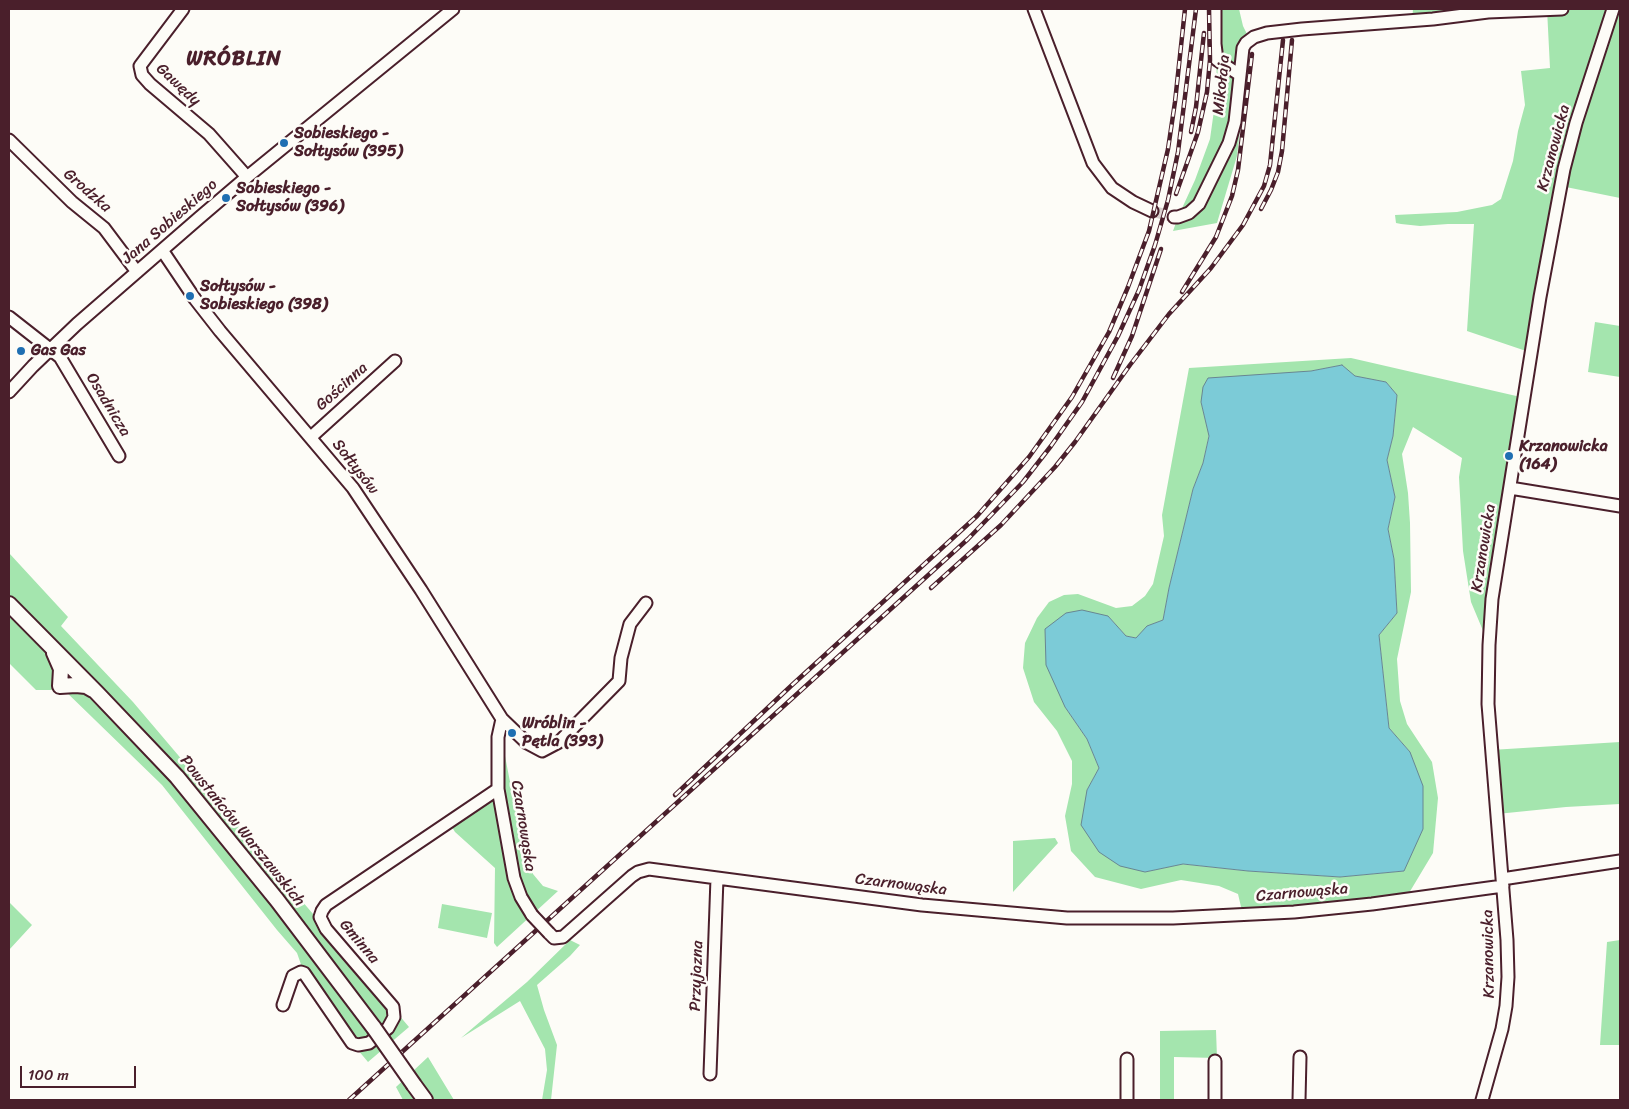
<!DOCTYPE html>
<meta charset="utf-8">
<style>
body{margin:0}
#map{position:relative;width:1629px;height:1109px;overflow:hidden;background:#fdfcf7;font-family:Sriracha,sans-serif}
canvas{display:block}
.frame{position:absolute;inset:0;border:10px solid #4a1f2b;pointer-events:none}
.scale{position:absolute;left:20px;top:1066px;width:116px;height:22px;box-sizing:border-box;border:2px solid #4a1f2b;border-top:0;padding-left:6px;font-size:15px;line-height:18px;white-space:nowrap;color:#4a1f2b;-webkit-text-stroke:4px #fdfcf7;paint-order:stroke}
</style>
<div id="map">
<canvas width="1629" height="1109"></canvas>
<div class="frame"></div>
<div class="scale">100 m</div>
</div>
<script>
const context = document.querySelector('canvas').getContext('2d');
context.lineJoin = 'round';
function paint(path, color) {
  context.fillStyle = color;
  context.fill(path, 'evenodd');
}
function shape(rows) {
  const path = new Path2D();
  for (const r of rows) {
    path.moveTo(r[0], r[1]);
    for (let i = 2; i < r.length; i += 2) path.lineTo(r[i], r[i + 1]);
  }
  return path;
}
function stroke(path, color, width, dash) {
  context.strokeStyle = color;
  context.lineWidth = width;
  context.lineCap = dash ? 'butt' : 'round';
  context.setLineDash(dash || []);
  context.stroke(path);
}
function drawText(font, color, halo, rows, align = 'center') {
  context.font = font + ' Sriracha,sans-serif';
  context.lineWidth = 5;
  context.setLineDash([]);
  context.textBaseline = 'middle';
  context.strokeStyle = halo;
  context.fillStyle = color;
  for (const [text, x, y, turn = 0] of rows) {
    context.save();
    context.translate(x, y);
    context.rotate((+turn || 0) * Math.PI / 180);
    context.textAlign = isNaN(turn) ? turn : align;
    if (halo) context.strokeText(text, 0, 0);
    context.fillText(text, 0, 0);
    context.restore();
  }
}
const green = shape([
 [1215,9,1239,9,1243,26,1250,40,1237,156,1217,223,1173,231,1178,217,1195,180,1210,139,1217,89],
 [1413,9,1444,9,1443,18,1412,21],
 [1547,9,1620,9,1620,198,1561,186,1532,353,1467,331,1474,224,1448,224,1420,226,1401,224,1396,223,1395,215,1457,212,1492,205,1501,199,1513,161,1518,131,1525,105,1521,71,1550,68],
 [1595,322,1620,326,1620,377,1588,372],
 [1351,358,1525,398,1489,645,1471,602,1463,551,1459,477,1462,458,1413,427,1402,454,1408,493,1410,523,1411,592,1397,659,1400,701,1407,724,1432,762,1438,798,1433,853,1406,898,1242,911,1238,894,1219,886,1181,880,1141,889,1095,877,1071,851,1065,816,1072,784,1072,761,1057,731,1034,702,1023,668,1025,643,1037,618,1049,602,1064,595,1078,594,1116,608,1132,606,1145,596,1153,584,1164,536,1162,515,1189,368],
 [1342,365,1354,376,1386,382,1397,395,1393,436,1387,460,1395,497,1388,529,1394,559,1397,613,1379,635,1389,728,1410,752,1404,871,1340,877,1248,871,1182,864,1145,872,1087,790,1099,768,1087,739,1065,707,1108,616,1126,636,1136,638,1148,626,1163,620,1169,588,1193,489,1203,463,1209,435,1201,402,1311,371],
 [9,553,68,617,61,626,133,702,409,1027,368,1062,352,1043,304,973,297,953,277,930,162,785,60,686,51,690,36,690,9,663],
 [498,737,505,756,523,849,533,874,543,886,558,891,497,947,494,943,495,868,455,832,449,822,498,789],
 [1620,742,1620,804,1566,807,1497,814,1491,750],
 [1055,838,1058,843,1013,892,1013,841],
 [9,902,32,925,9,950],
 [442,904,492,913,487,938,438,928],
 [570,940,580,945,570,956,537,985,544,1010,557,1045,551,1100,542,1100,547,1070,545,1049,520,1001,461,1038,527,982],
 [1620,940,1620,1045,1600,1045,1607,942],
 [1216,1030,1217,1058,1174,1057,1174,1100,1160,1100,1160,1031],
 [428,1057,454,1100,403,1100,396,1087]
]);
const water = shape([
 [1342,365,1355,376,1386,382,1397,395,1393,436,1387,460,1395,497,1388,529,1394,559,1397,613,1379,635,1389,728,1410,752,1423,786,1423,829,1404,871,1340,877,1248,871,1183,864,1145,872,1120,866,1099,852,1081,825,1087,790,1099,768,1087,739,1065,707,1046,665,1045,629,1066,613,1082,610,1108,616,1126,636,1136,638,1147,626,1163,620,1169,588,1193,489,1203,463,1209,436,1201,402,1203,387,1208,378,1311,371,1342,365]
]);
const minorTunnel = shape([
 [1152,211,1174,217]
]);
const minor = shape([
 [183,9,140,66,142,75,150,84,209,134,247,177],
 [1034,9,1093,163,1112,188,1133,202,1152,211],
 [1215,9,1215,44,1217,60,1240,75],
 [9,140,72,202,104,228,137,272],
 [1174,217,1178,217,1189,213,1199,204,1229,143,1235,122,1243,48,1246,43,1254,37,1267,33,1302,29,1433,19,1488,12,1562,9],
 [162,250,195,299,220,331,353,488,421,590,502,719,527,743,542,751,559,742,619,681,621,658,630,624,646,603],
 [9,317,60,357,119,456],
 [9,392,33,366,77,324,199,218,247,177,453,9],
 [311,437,395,361],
 [1510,488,1620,506],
 [502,719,498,737,498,789,514,878,521,897,532,915],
 [1502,879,1620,861],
 [549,933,554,938,563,937,632,876,638,872,649,869,922,905,1067,918,1173,918,1294,912,1372,904,1503,886],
 [283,1005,293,976,301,972,304,973,352,1043,358,1045,369,1043,388,1028,394,1017,393,1007,326,929,320,917,322,911,326,905,498,789],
 [1127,1059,1127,1100],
 [710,1074,717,878],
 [1215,1100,1215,1061],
 [1299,1100,1300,1057],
 [1482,1100,1502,1029,1506,1006,1508,977,1507,940,1488,704,1489,645,1492,599,1540,297,1564,169,1576,123,1613,9]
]);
const major = shape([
 [9,604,97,693,177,777,277,900,374,1028],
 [54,653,61,669,60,686,76,685,86,686,93,690],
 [414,1085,425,1100]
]);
const rail = shape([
 [1191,132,1196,107,1204,33],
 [1176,194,1198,132,1207,92,1210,60,1209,9],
 [1261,209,1271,190,1278,172,1282,151,1292,40],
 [1182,292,1216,237,1232,196,1238,170,1252,54],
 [1113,378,1132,336,1161,249],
 [931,588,1001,525,1055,467,1075,442,1130,365,1169,314,1211,268,1243,225,1264,186,1270,165,1283,40],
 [675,795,792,685,977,516,1029,457,1072,397,1109,332,1128,287,1149,231,1168,149,1175,102,1185,9],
 [349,1100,968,539,1023,482,1051,446,1082,402,1118,336,1139,290,1155,245,1168,200,1178,152,1196,9]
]);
const minorBridge = shape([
 [532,915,549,933]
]);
const majorBridge = shape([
 [374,1028,414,1085]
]);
const markers = [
 [284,143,5,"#1f6fb2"],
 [226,198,5,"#1f6fb2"],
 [190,296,5,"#1f6fb2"],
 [21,351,5,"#1f6fb2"],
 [1509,456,5,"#1f6fb2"],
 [512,733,5,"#1f6fb2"]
];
const streetNames = [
 ["Gawędy",178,85,43],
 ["Mikołaja",1222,85,-84],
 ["Krzanowicka",1554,148,-75],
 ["Grodzka",87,191,41],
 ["Jana Sobieskiego",170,222,-41],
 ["Gościnna",342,387,-42],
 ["Osadnicza",108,405,59],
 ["Sołtysów",355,467,52],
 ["Krzanowicka",1484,548,-81],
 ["Czarnowąska",523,826,81],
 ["Powstańców Warszawskich",242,831,51],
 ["Czarnowąska",901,885,7],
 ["Czarnowąska",1302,893,-5],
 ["Gminna",359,942,50],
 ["Krzanowicka",1489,954,-91],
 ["Przyjazna",697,976,-88]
];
const poiNames = [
 ["Sobieskiego -",294,134],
 ["Sołtysów (395)",294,152],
 ["Sobieskiego -",236,189],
 ["Sołtysów (396)",236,207],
 ["Sołtysów -",200,287],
 ["Sobieskiego (398)",200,305],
 ["Gas Gas",31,351],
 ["Krzanowicka",1519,447],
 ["(164)",1519,465],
 ["Wróblin -",522,724],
 ["Pętla (393)",522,742]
];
const districtNames = [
 ["WRÓBLIN",234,60]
];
paint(green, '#a4e5ae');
paint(water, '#7ccbd7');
stroke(water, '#688692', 1);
stroke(minorTunnel, '#d9d0ce', 11, [11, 5.5]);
stroke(minor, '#4a1f2b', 15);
stroke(major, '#4a1f2b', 18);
stroke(minor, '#fdfcf7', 11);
stroke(major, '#fdfcf7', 14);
stroke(rail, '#4a1f2b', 4.5);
stroke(rail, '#fdfcf7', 2.5, [8]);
stroke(minorBridge, '#4a1f2b', 15, []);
stroke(majorBridge, '#4a1f2b', 18, []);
stroke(minorBridge, '#fdfcf7', 11);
stroke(majorBridge, '#fdfcf7', 14);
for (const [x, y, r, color] of markers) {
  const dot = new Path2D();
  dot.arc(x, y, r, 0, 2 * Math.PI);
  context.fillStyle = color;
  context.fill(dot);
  stroke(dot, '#fdfcf7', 2);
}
drawText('16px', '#4a1f2b', '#fdfcf7', streetNames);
drawText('bold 16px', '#4a1f2b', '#fdfcf7', poiNames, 'left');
context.letterSpacing = '1px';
drawText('bold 21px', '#4a1f2b', '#fdfcf7', districtNames);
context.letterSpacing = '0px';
</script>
